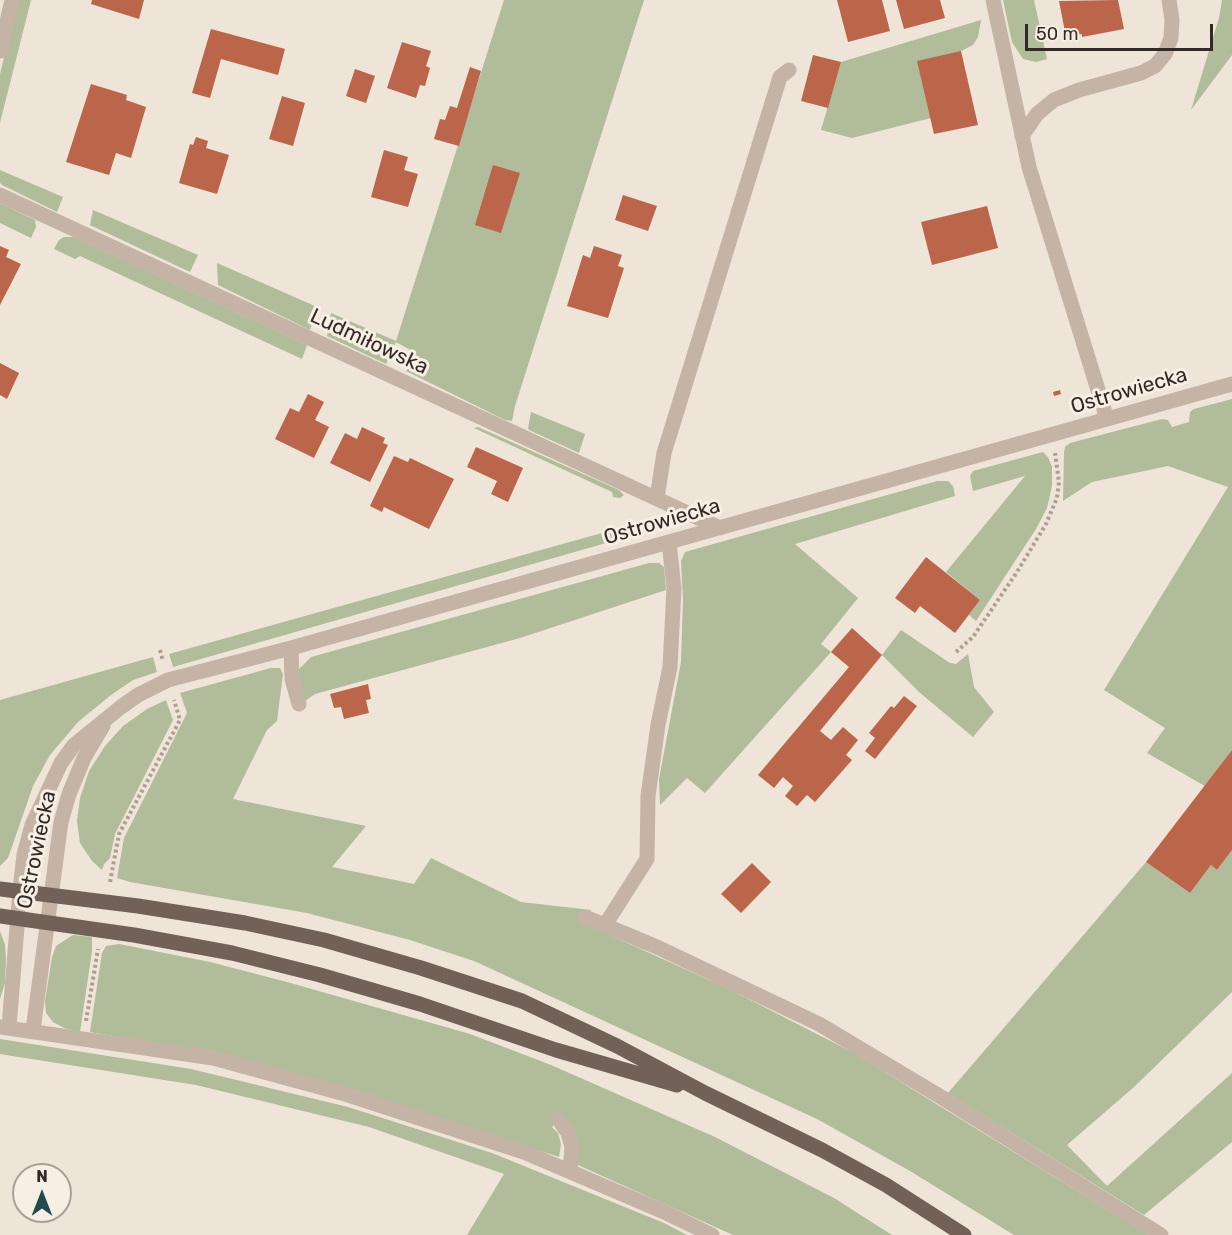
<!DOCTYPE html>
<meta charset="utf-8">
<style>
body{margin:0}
#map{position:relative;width:1232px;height:1235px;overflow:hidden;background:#eee4d8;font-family:Rubik,sans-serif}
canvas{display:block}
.north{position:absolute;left:12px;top:1163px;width:60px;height:60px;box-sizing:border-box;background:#f7eee4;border:2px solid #a8a098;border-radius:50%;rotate:0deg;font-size:16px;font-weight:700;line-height:24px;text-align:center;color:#322a26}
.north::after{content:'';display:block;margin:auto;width:21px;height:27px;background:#204c4f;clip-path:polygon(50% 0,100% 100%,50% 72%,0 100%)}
.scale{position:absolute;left:1025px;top:24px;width:188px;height:27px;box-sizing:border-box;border:3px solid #322a26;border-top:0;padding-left:8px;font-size:18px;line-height:21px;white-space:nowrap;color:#322a26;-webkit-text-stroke:4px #f7eee4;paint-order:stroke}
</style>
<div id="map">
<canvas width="1232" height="1235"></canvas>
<div class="north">N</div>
<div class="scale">50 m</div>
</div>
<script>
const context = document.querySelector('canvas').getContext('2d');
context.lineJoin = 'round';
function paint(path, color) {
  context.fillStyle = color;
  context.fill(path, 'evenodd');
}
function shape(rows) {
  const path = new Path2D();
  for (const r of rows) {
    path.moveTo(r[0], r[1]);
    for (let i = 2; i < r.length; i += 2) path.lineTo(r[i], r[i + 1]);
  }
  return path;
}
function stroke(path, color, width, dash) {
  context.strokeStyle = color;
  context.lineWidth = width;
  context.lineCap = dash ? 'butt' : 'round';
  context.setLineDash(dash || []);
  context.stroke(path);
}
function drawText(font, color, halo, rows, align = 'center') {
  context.font = font + ' Rubik,sans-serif';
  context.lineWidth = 6;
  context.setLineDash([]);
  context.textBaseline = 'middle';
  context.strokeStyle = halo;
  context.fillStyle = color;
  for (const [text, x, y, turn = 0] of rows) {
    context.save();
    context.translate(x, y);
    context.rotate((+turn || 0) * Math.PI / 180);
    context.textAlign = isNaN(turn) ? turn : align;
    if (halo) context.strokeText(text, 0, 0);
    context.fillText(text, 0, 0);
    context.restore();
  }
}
const green = shape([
 [18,0,31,0,0,123,0,74],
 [504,0,644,0,515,406,512,421,505,420,406,371,414,352,396,342,386,364,327,336,331,313,396,341],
 [1003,0,1034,0,1047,59,1036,62,1023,59,1012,42],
 [1222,0,1232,0,1232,55,1191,110,1219,18],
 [981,20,978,37,973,45,961,51,931,118,852,138,821,130,841,62],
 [0,170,63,197,57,212,2,185,0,183],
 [0,203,35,220,36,227,31,238,0,223],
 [93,210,198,255,190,272,90,225],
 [64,237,74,237,307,345,302,359,80,256,75,259,54,249,59,240],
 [217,263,317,307,310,330,218,285],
 [1232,399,1232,750,1205,786,1147,753,1165,728,1104,690,1228,487,1168,466,1092,482,1063,501,1064,453,1065,447,1070,443,1162,419,1168,420,1172,427,1189,422,1190,412,1194,409],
 [531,412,585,434,579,453,529,430,528,428],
 [478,427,619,490,624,495,620,498,613,497,612,492,474,428],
 [1043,452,1048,457,1052,467,1052,486,1047,508,1036,529,976,621,969,615,980,600,946,572,1025,476,973,491,970,476,973,471],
 [937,481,948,481,953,486,955,496,795,544,858,598,821,644,831,652,705,793,687,778,660,805,659,779,681,662,683,599,681,561,685,552],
 [652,519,657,519,657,526,648,531,173,667,169,654],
 [649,563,659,563,664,567,666,590,520,638,315,694,305,701,299,684,299,669,311,657],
 [901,630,950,663,956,664,968,654,974,687,994,712,973,737,919,692,882,655],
 [153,657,157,672,133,680,111,695,78,722,50,755,33,786,8,858,0,866,0,700],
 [271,668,280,668,283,674,277,721,267,730,233,799,366,826,332,867,414,884,431,858,521,902,591,910,581,922,729,989,854,1053,1148,1235,1014,1235,910,1171,817,1119,474,961,410,940,307,913,130,882,117,878,124,838,187,713,180,693],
 [166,700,173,720,115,834,110,858,104,864,102,870,92,861,80,843,77,821,80,798,89,771,105,746,123,726,147,709],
 [1232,850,1232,992,1134,1087,1067,1145,1107,1186,1232,1073,1232,1142,1144,1215,948,1093,1146,862,1190,893,1211,865,1217,870],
 [0,931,5,945,6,959,5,983,0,999],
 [73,935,92,937,92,951,80,1032,64,1028,53,1022,46,1013,45,1001,52,957,56,946],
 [119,944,210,962,287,982,470,1034,551,1065,715,1137,834,1198,892,1235,733,1235,578,1165,577,1146,562,1114,552,1127,558,1133,561,1144,559,1157,320,1080,217,1055,90,1032,102,953,106,946],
 [0,1039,191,1069,348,1107,492,1153,664,1223,687,1235,467,1235,504,1174,369,1127,196,1085,0,1054]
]);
const building = shape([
 [92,0,144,0,139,19,91,4],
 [837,0,882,0,890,31,848,42],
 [896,0,940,0,945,18,904,29],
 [1118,0,1124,29,1082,37,1082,34,1066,37,1059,1],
 [211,29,285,49,278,75,221,59,210,98,192,93],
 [402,42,431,51,426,66,430,68,425,86,420,85,416,98,387,88],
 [961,51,978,125,934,134,917,61],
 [813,55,841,62,828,108,801,101],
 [470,67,481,71,459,146,434,139,440,119,445,120,450,106,457,108],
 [355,69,375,76,366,103,346,96],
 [91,84,127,95,126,100,146,107,131,158,116,153,109,175,66,162],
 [282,96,305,103,293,146,269,139],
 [196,137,208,141,206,148,229,155,217,194,179,183,190,144,193,145],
 [384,150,408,157,404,170,418,174,408,207,371,197],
 [493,165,520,173,501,233,475,225],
 [623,195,657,206,648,231,615,220],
 [987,206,998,248,932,265,921,222],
 [0,246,9,250,6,257,21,264,0,305],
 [594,246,622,255,618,266,624,268,608,318,567,306,583,255,590,258],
 [0,363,19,373,7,399,0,395],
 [1060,390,1061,394,1054,396,1053,392],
 [308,394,324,402,315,420,329,427,314,458,275,439,290,408,299,412],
 [362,427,385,438,383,443,388,445,370,482,330,463,345,433,357,439],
 [476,447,523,468,508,502,491,494,497,481,467,467],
 [394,456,408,462,410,458,454,479,429,529,384,507,382,512,370,506],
 [926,557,980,600,955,633,920,606,915,613,895,598],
 [852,628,882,655,820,731,831,740,843,727,858,740,846,755,852,760,815,802,807,795,797,806,785,796,793,786,783,777,774,788,758,775,849,667,831,652],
 [368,684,371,699,366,700,369,713,344,719,341,707,334,708,330,694],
 [904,696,917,706,875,759,865,751,875,738,869,733,891,706,894,708],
 [1232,750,1232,850,1217,870,1211,865,1190,893,1146,862],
 [752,863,771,882,741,913,721,894]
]);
const path = shape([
 [160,650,163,661],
 [956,652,973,637,1017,572,1046,524,1057,498,1059,482,1055,453],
 [110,882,119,834,180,720,174,700],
 [86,1021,98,949]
]);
const minor = shape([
 [993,0,1029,167,1107,419],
 [0,51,12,0],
 [1022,136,1037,114,1054,100,1079,90,1141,73,1155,66,1165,54,1171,38,1172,20,1169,0],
 [0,195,720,528],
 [657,498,664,453,780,77,789,70],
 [291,648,292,679,299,704],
 [585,917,657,947,819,1024,941,1097,1161,1235],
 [605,925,647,859,648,796,658,725,670,667,674,588,669,542],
 [0,1027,213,1058,345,1094,524,1152,662,1211,712,1235],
 [9,1027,20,890,24,855,32,825,61,763,74,745,121,707,138,695,168,680,291,648,1232,384],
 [33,1030,61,822,69,794,84,758,103,726],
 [558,1119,568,1133,572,1147,570,1172]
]);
const major = shape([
 [0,889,138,906,245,923,324,940,421,968,522,1001,617,1046,705,1093,822,1150,886,1185,964,1235],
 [0,916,134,935,232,953,320,975,420,1004,556,1050,677,1085]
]);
const streetNames = [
 ["Ludmiłowska",369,342,25],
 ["Ostrowiecka",1129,391,-16],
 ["Ostrowiecka",662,522,-16],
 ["Ostrowiecka",37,850,-78]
];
paint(green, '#b0bc9a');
paint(building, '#bb654a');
stroke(path, '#b09e90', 4, [3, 3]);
stroke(minor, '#c5b4a6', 15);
stroke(major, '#726158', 15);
drawText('21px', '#322a26', '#f7eee4', streetNames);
</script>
